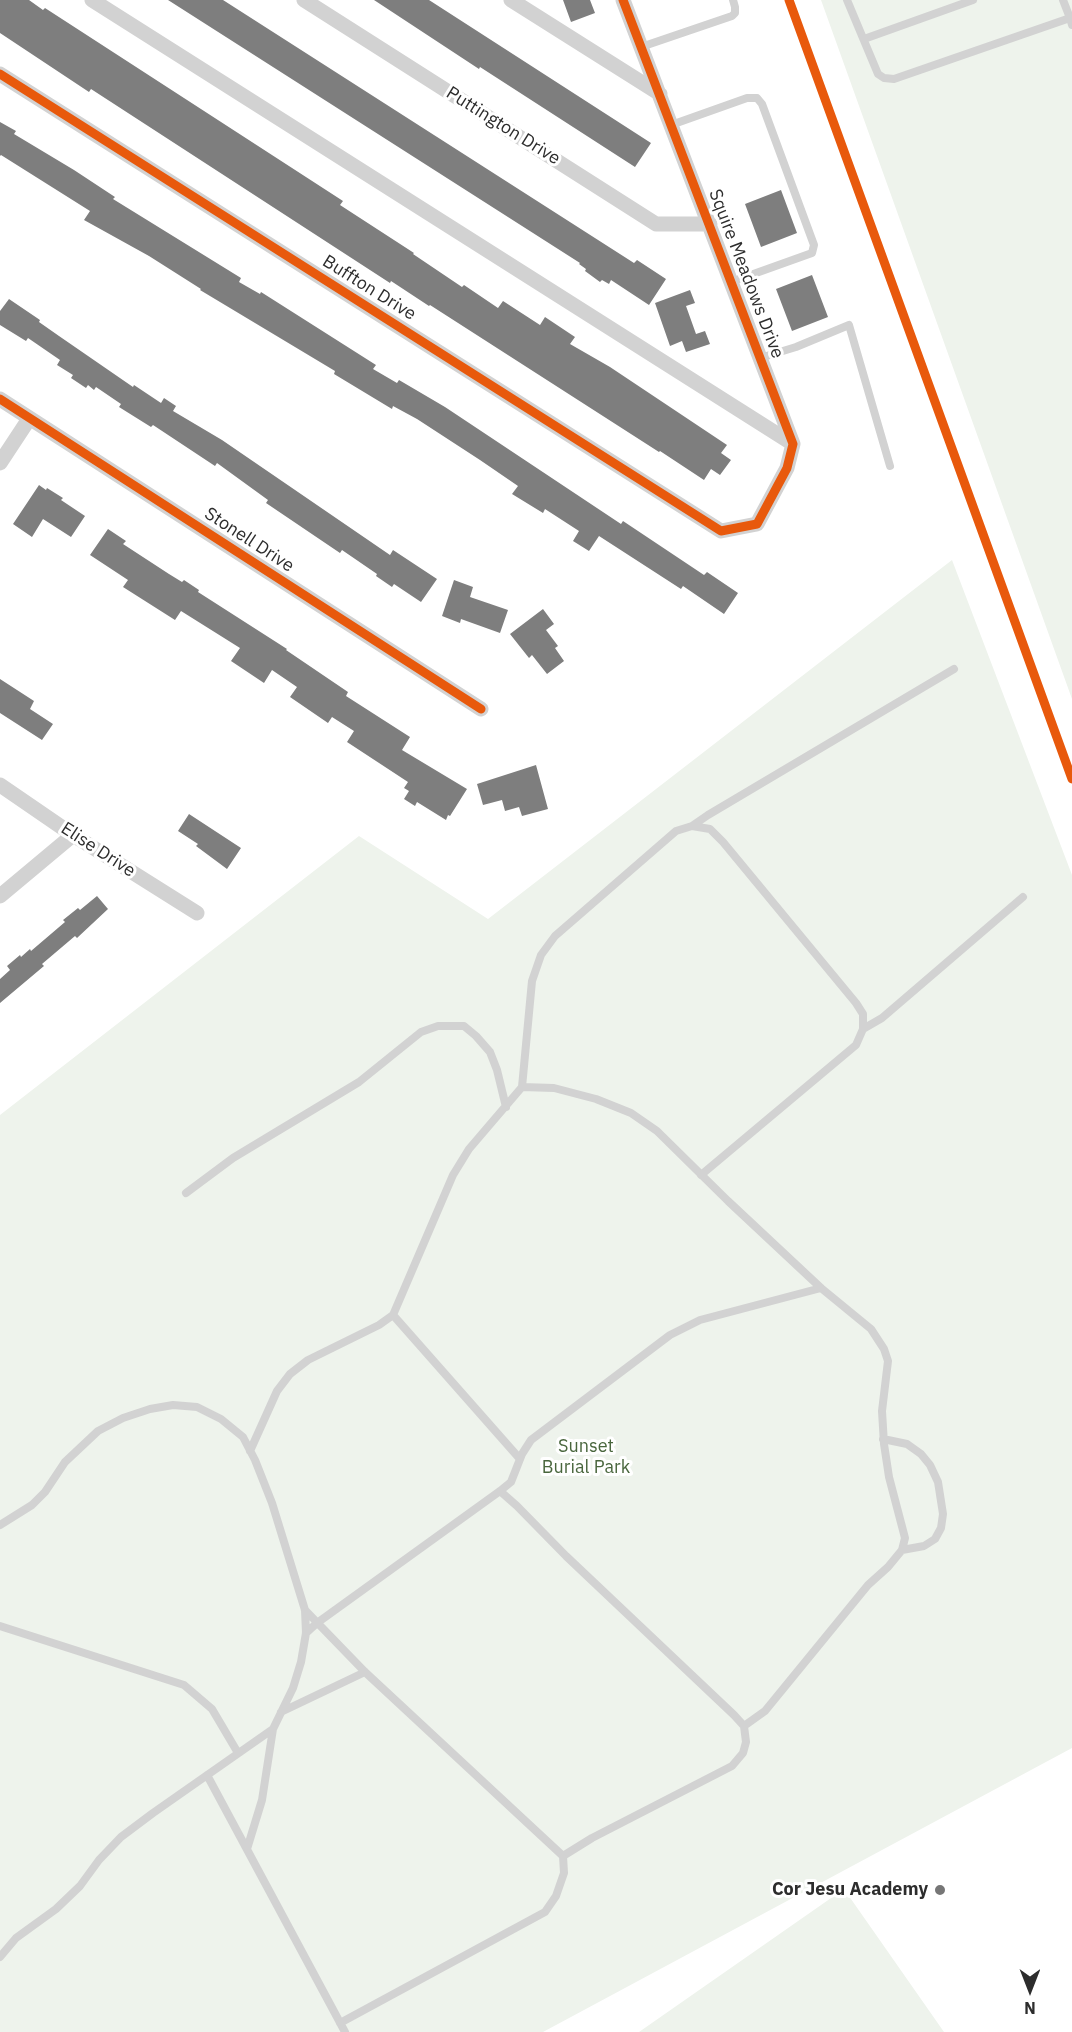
<!DOCTYPE html>
<style>
body{margin:0}
#map{position:relative;width:1072px;height:2032px;overflow:hidden;background:#fff;font-family:"IBM Plex Sans",sans-serif}
canvas{display:block}
.north{position:absolute;left:1000px;top:1960px;width:60px;height:60px;-webkit-text-stroke:4px #fff;paint-order:stroke;rotate:180deg;font-size:16px;font-weight:700;line-height:24px;text-align:center;color:#2d2d2d}
.north::after{content:'';display:block;margin:auto;width:21px;height:27px;background:#2d2d2d;clip-path:polygon(50% 0,100% 100%,50% 72%,0 100%)}
</style>
<div id="map">
<canvas width="1072" height="2032"></canvas>
<div class="north">N</div>
</div>
<script>
const context = document.querySelector('canvas').getContext('2d');
context.lineJoin = 'round';
function paint(path, color) {
  context.fillStyle = color;
  context.fill(path, 'evenodd');
}
function shape(rows) {
  const path = new Path2D();
  for (const r of rows) {
    path.moveTo(r[0], r[1]);
    for (let i = 2; i < r.length; i += 2) path.lineTo(r[i], r[i + 1]);
  }
  return path;
}
function stroke(path, color, width, dash) {
  context.strokeStyle = color;
  context.lineWidth = width;
  context.lineCap = dash ? 'butt' : 'round';
  context.setLineDash(dash || []);
  context.stroke(path);
}
function drawText(font, color, halo, rows, align = 'center') {
  context.font = font + ' "IBM Plex Sans",sans-serif';
  context.lineWidth = 6;
  context.setLineDash([]);
  context.textBaseline = 'middle';
  context.strokeStyle = halo;
  context.fillStyle = color;
  for (const [text, x, y, turn = 0] of rows) {
    context.save();
    context.translate(x, y);
    context.rotate((+turn || 0) * Math.PI / 180);
    context.textAlign = isNaN(turn) ? turn : align;
    if (halo) context.strokeText(text, 0, 0);
    context.fillText(text, 0, 0);
    context.restore();
  }
}
const green = shape([
 [821,0,1072,0,1072,699],
 [952,560,1072,875,1072,1748,543,2032,0,2032,0,1115,359,836,488,919],
 [844,1889,944,2032,639,2032]
]);
const building = shape([
 [0,0,29,0,43,10,45,8,343,201,340,205,414,253,413,254,462,287,464,285,498,308,503,301,540,325,545,317,575,337,570,344,610,367,727,445,721,453,731,460,720,475,711,469,704,480,660,451,659,452,430,305,429,306,391,281,390,283,91,89,89,92,0,33],
 [168,0,223,0,634,263,637,260,666,279,649,305,611,280,609,284,602,280,600,282,585,271,586,269,579,264,580,263],
 [374,0,429,0,651,143,635,167,480,67,479,69],
 [563,0,590,0,595,13,571,22],
 [0,122,16,131,14,134,74,170,115,197,113,199,241,278,239,282,260,294,261,292,376,365,373,369,397,383,399,380,445,407,621,524,623,521,704,575,707,572,738,593,724,614,683,586,681,589,599,536,589,551,573,541,579,531,545,509,543,513,512,494,518,486,480,460,417,419,393,406,392,409,334,374,335,371,200,290,201,289,149,256,84,220,90,211,1,155,0,156],
 [781,190,797,233,761,247,745,204],
 [812,275,828,317,792,331,776,289],
 [690,290,695,303,686,306,696,334,705,331,710,344,686,352,682,341,670,346,655,303],
 [9,299,40,320,39,322,59,336,133,387,134,385,161,403,164,398,176,406,173,411,222,440,390,555,393,550,437,579,421,602,394,584,392,587,376,576,377,574,342,550,340,553,266,503,268,500,217,463,215,466,153,425,151,427,119,407,121,404,96,387,94,390,88,385,86,388,71,378,73,375,57,365,60,360,28,338,26,341,0,325,0,311],
 [39,485,46,490,47,488,63,498,61,500,85,516,71,537,43,519,32,537,13,524],
 [108,529,126,541,123,544,169,574,182,582,184,580,199,590,198,592,287,649,286,650,348,692,346,696,410,737,402,750,467,789,450,816,448,815,446,820,417,802,415,806,404,799,409,791,404,788,408,782,347,742,354,731,332,717,328,723,290,697,297,687,272,670,264,683,231,661,240,648,181,611,175,620,123,587,128,580,90,555],
 [454,580,473,587,470,597,508,610,500,633,461,619,460,623,442,616],
 [543,609,554,624,546,630,558,646,555,648,564,661,547,674,532,655,529,658,510,634],
 [0,679,34,701,30,709,53,724,42,740,0,713],
 [536,765,548,809,522,816,519,807,505,811,502,800,483,805,477,784],
 [189,814,241,848,227,869,196,846,198,844,178,831],
 [97,896,108,909,77,938,75,936,42,964,44,966,0,1003,0,979,10,970,7,966,20,955,21,957,30,949,31,951,65,922,63,920,78,908,80,910]
]);
const service = shape([
 [847,0,878,74,884,78,894,79,1070,18,1072,25],
 [1063,0,1070,18],
 [864,39,973,0],
 [641,47,732,16,735,13,735,7,733,0],
 [671,125,747,98,757,98,762,104,814,245,812,253,731,282],
 [760,358,796,347,849,325,890,466],
 [692,826,708,815,954,669],
 [863,1029,882,1018,1023,897],
 [522,1087,554,1088,596,1099,631,1113,657,1131,728,1201,821,1288,871,1329,884,1349,888,1361,882,1411,884,1444,889,1477,905,1538,902,1550,888,1567,868,1585,765,1711,744,1726],
 [186,1193,233,1158,359,1082,421,1032,438,1026,464,1026,476,1036,490,1052,497,1070,506,1107],
 [393,1315,520,1459],
 [883,1439,907,1444,921,1454,930,1465,938,1482,943,1514,941,1528,935,1539,924,1546,902,1550],
 [250,1451,277,1391,290,1374,308,1360,379,1325,393,1315,453,1175,469,1149,522,1087,532,981,541,955,555,936,676,831,692,826,710,829,723,842,856,1003,863,1014,863,1029,856,1045,701,1175],
 [500,1491,517,1506,566,1556,734,1715,744,1726,746,1742,743,1753,732,1766,592,1838,563,1856],
 [0,1525,32,1505,45,1492,65,1462,98,1431,123,1418,150,1409,173,1405,197,1407,221,1419,243,1437,255,1460,272,1503,305,1610,306,1633,301,1662,293,1688,273,1729,153,1813,121,1837,99,1860,80,1886,56,1909,16,1938,0,1957],
 [305,1610,365,1672,563,1856,564,1873,556,1896,545,1912,340,2023],
 [0,1626,184,1685,212,1709,238,1753],
 [306,1633,317,1623,500,1491,511,1482,522,1454,531,1440,670,1335,700,1320,821,1288],
 [281,1712,365,1672],
 [207,1775,345,2032],
 [247,1849,262,1800,273,1729]
]);
const minor = shape([
 [92,0,793,444],
 [304,0,656,224,710,224],
 [511,0,660,94],
 [0,74,721,531,757,524,787,468,793,444,623,0],
 [0,399,481,709],
 [0,463,29,419],
 [0,785,73,835,197,913],
 [0,896,73,835]
]);
const cycleway = shape([
 [789,0,1072,779],
 [0,74,721,531,757,524,787,468,793,444,623,0],
 [0,399,481,709]
]);
const markers = [
 [940,1890,6,"#767676"]
];
const streetNames = [
 ["Puttington Drive",503,126,32],
 ["Squire Meadows Drive",746,274,69],
 ["Buffton Drive",369,288,32],
 ["Stonell Drive",249,540,33],
 ["Elise Drive",98,850,33]
];
const parkNames = [
 ["Sunset",586,1447],
 ["Burial Park",586,1468]
];
const poiNames = [
 ["Cor Jesu Academy",928,1890]
];
paint(green, '#eef3ec');
paint(building, '#7e7e7e');
stroke(service, '#d2d2d2', 8);
stroke(minor, '#d2d2d2', 15);
stroke(cycleway, '#e8590c', 9);
for (const [x, y, r, color] of markers) {
  const dot = new Path2D();
  dot.arc(x, y, r, 0, 2 * Math.PI);
  context.fillStyle = color;
  context.fill(dot);
  stroke(dot, '#fff', 2);
}
drawText('18px', '#2d2d2d', '#fff', streetNames);
drawText('18px', '#49663d', '#fff', parkNames);
drawText('bold 18px', '#2d2d2d', '#fff', poiNames, 'right');
</script>
